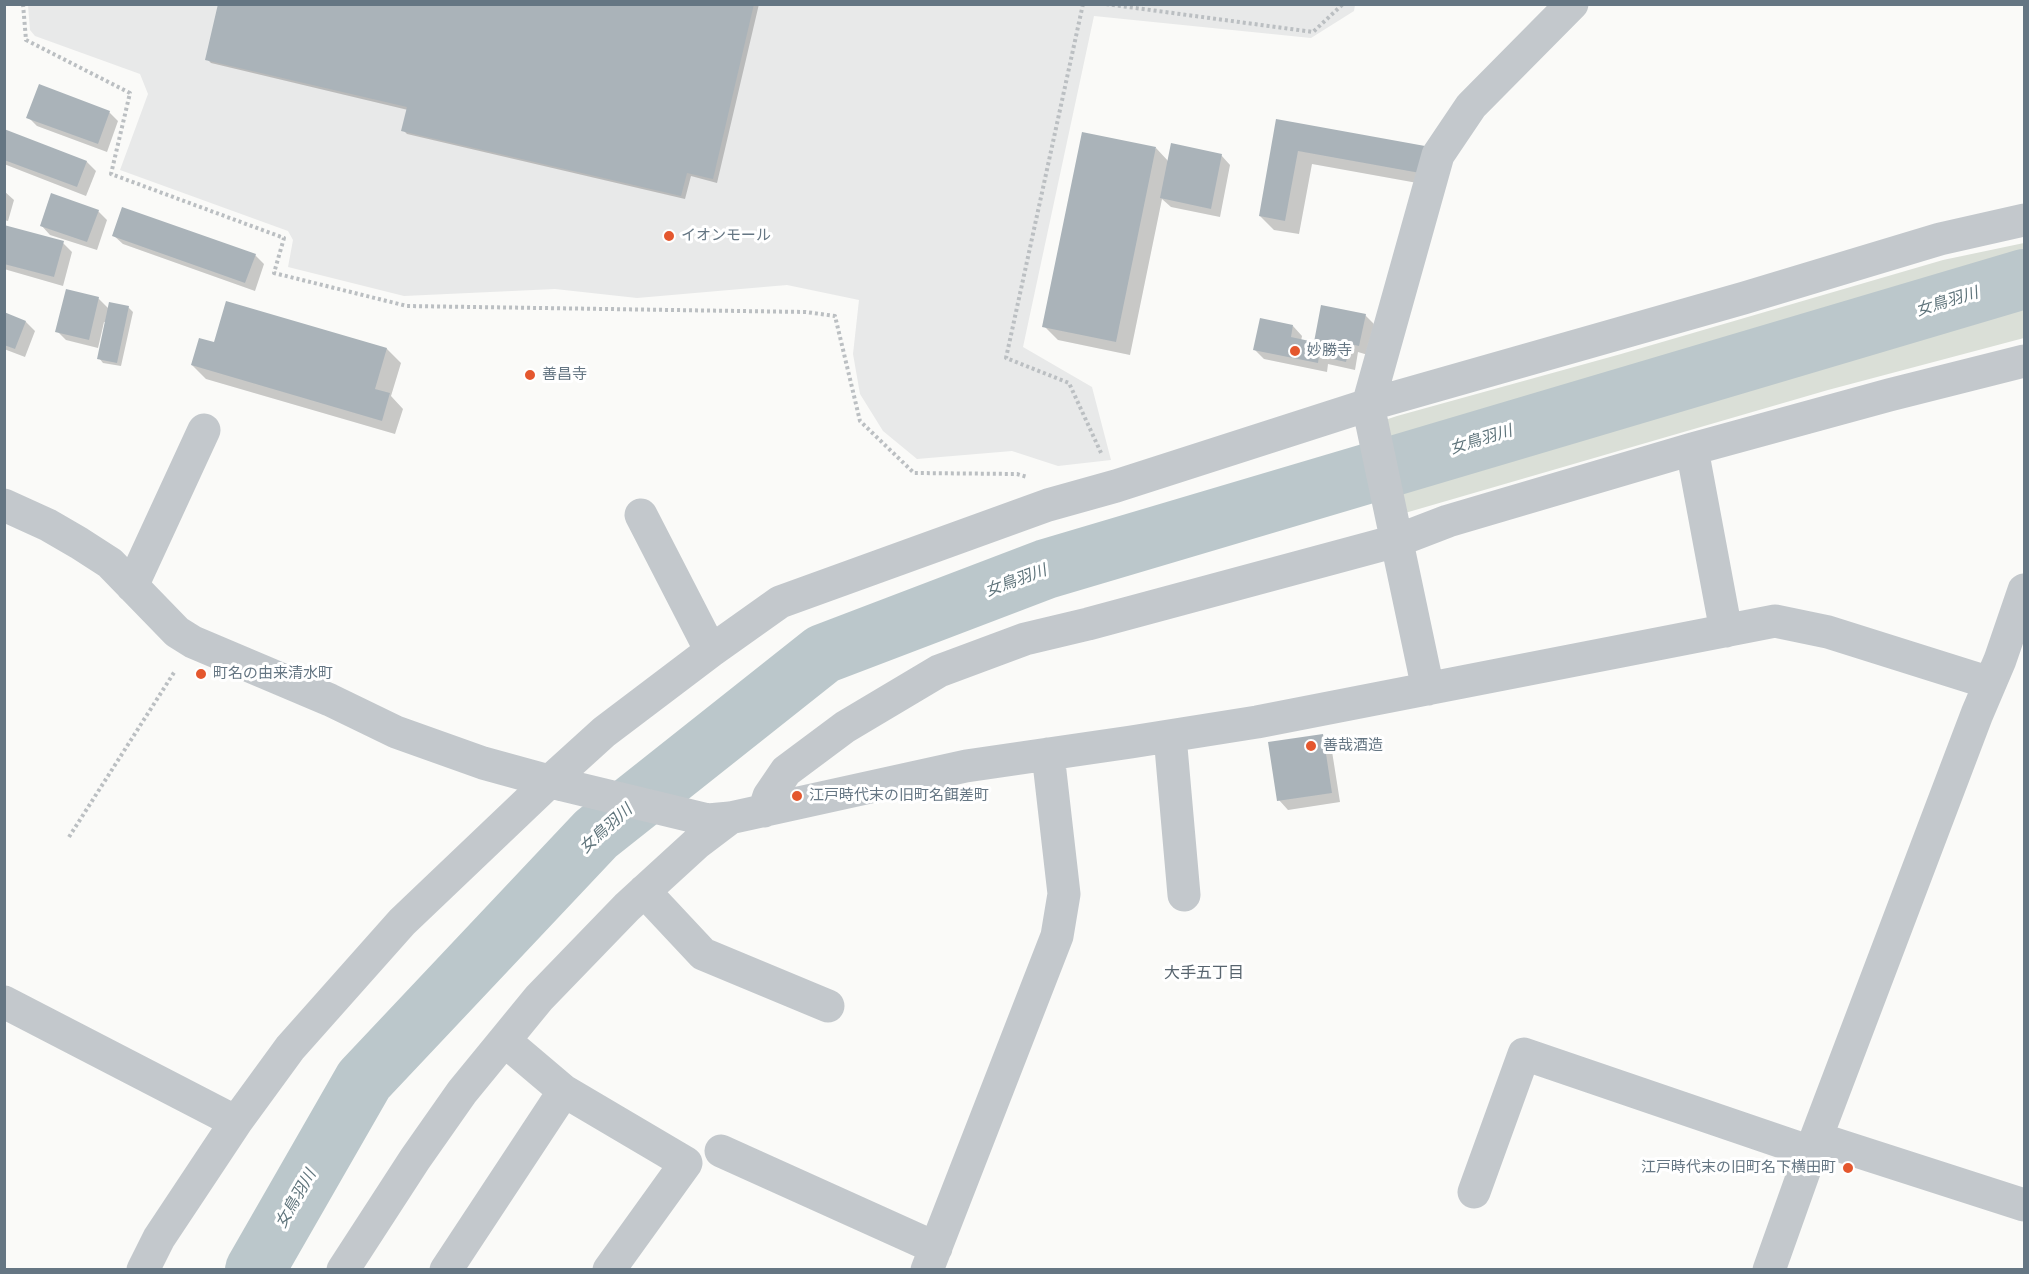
<!DOCTYPE html>
<meta charset="utf-8">
<style>
body{margin:0}
#map{position:relative;width:2029px;height:1274px;overflow:hidden;background:#fafaf8;font-family:"Noto Sans",sans-serif}
canvas{display:block}
.frame{position:absolute;inset:0;border:6px solid #657683;pointer-events:none}
</style>
<div id="map">
<canvas width="2029" height="1274"></canvas>
<div class="frame"></div>
</div>
<script>
const context = document.querySelector('canvas').getContext('2d');
context.lineJoin = 'round';
function paint(path, color) {
  context.fillStyle = color;
  context.fill(path, 'evenodd');
}
function shape(rows) {
  const path = new Path2D();
  for (const r of rows) {
    path.moveTo(r[0], r[1]);
    for (let i = 2; i < r.length; i += 2) path.lineTo(r[i], r[i + 1]);
  }
  return path;
}
function stroke(path, color, width, dash) {
  context.strokeStyle = color;
  context.lineWidth = width;
  context.lineCap = dash ? 'butt' : 'round';
  context.setLineDash(dash || []);
  context.stroke(path);
}
function drawText(font, color, halo, rows, align = 'center') {
  context.font = font + ' "Noto Sans","Noto Sans JP",sans-serif';
  context.lineWidth = 6;
  context.setLineDash([]);
  context.textBaseline = 'middle';
  context.strokeStyle = halo;
  context.fillStyle = color;
  for (const [text, x, y, turn = 0] of rows) {
    context.save();
    context.translate(x, y);
    context.rotate((+turn || 0) * Math.PI / 180);
    context.textAlign = isNaN(turn) ? turn : align;
    if (halo) context.strokeText(text, 0, 0);
    context.fillText(text, 0, 0);
    context.restore();
  }
}
const built = shape([
 [28,5,1355,5,1354,11,1311,38,1094,16,1023,347,1092,387,1111,460,1058,466,1012,451,917,459,883,431,860,394,853,354,859,300,787,285,637,298,555,289,404,296,288,267,293,240,288,231,120,170,148,94,140,74,35,36,30,30]
]);
const green = shape([
 [2024,243,2024,274,1387,456,1379,422,1397,416,1621,354,1943,260],
 [2024,294,2024,338,1828,390,1405,513,1389,473]
]);
const shadow = shape([
 [220,4,759,4,717,183,691,176,685,199,407,134,403,130,408,110,211,63,207,59],
 [109,112,118,121,107,152,37,126,28,117],
 [1277,121,1425,148,1434,186,1312,164,1299,234,1274,230,1260,216],
 [4,131,87,162,96,171,86,196,4,164],
 [1156,148,1169,162,1221,155,1230,165,1220,217,1171,207,1162,199,1130,355,1058,340,1044,326],
 [4,191,14,200,8,221,4,220],
 [98,211,107,220,97,250,50,235,41,225],
 [4,227,63,243,72,252,63,286,4,269],
 [113,235,255,255,264,264,255,291,123,244],
 [98,298,109,309,128,307,133,312,121,366,103,363,99,358,106,322,104,322,98,348,66,340,57,331],
 [227,303,387,349,401,363,391,396,403,409,395,434,206,379,192,365,215,344],
 [4,314,26,322,35,331,25,357,4,349],
 [1365,315,1374,324,1368,355,1358,352,1355,370,1328,364,1327,372,1264,359,1255,350,1293,326,1302,336,1301,341,1315,343],
 [1322,735,1331,745,1340,802,1288,810,1279,800]
]);
const river = shape([
 [255,1270,364,1080,596,834,823,654,1046,569,2024,279]
]);
const building = shape([
 [218,4,754,4,713,179,687,173,681,196,401,131,407,107,205,60],
 [39,84,110,111,98,144,26,118],
 [1276,119,1425,146,1420,173,1298,151,1285,221,1259,216],
 [4,129,87,161,77,187,4,160],
 [1082,132,1156,147,1116,342,1042,327],
 [1171,143,1222,154,1211,209,1160,198],
 [51,193,99,210,87,242,40,226],
 [122,207,256,254,245,283,112,236],
 [4,225,64,241,54,277,4,264],
 [66,289,99,297,89,340,55,332],
 [226,301,387,348,375,389,390,393,382,421,191,365,199,338,214,342],
 [109,302,129,306,117,363,97,359],
 [1321,305,1366,314,1359,346,1350,344,1346,362,1319,356,1318,363,1253,350,1260,318,1293,325,1291,337,1314,342],
 [4,312,26,321,15,349,4,345],
 [1323,734,1332,793,1277,801,1268,742]
]);
const path = shape([
 [23,4,26,40,130,93,111,174,284,238,274,273,407,306,806,312,835,316,860,421,914,473,1017,474,1027,477],
 [1083,4,1006,358,1069,383,1102,455],
 [1106,4,1313,32,1343,4],
 [69,837,175,671]
]);
const minor = shape([
 [1692,449,1726,631],
 [4,505,48,525,79,543,110,563,177,632,193,642,330,700,396,732,483,763,563,785,708,820,730,818,966,766,1131,742,1257,722,1775,621,1828,632,1990,683],
 [641,515,711,651],
 [132,586,204,430],
 [1428,689,1368,405,1438,155,1471,106,1572,4],
 [1170,736,1184,895],
 [764,811,769,796,786,771,845,727,939,671,1025,639,1088,624,1396,541,1448,521,1692,449,1889,395,2024,361],
 [644,891,703,954,828,1006],
 [4,1002,236,1122],
 [505,1041,564,1091,686,1163,609,1270],
 [1816,1138,2024,1205],
 [721,1151,936,1248],
 [1474,1192,1524,1054,1811,1152],
 [143,1270,159,1238,236,1122,290,1048,402,922,550,781,604,732,711,651,780,602,1048,505,1116,486,1368,405,1744,298,1940,239,2024,220],
 [343,1270,415,1159,462,1092,539,998,627,907,697,843,730,818],
 [446,1270,564,1091],
 [927,1270,1057,936,1064,894,1048,754],
 [1769,1270,1816,1138,1977,714,2000,660,2024,590]
]);
const markers = [
 [669,236,6,"#e4572e"],
 [1295,351,6,"#e4572e"],
 [530,375,6,"#e4572e"],
 [201,674,6,"#e4572e"],
 [1311,746,6,"#e4572e"],
 [797,796,6,"#e4572e"],
 [1848,1168,6,"#e4572e"]
];
const poiNames = [
 ["イオンモール",681,236],
 ["妙勝寺",1307,351],
 ["善昌寺",542,375],
 ["町名の由来清水町",213,674],
 ["善哉酒造",1323,746],
 ["江戸時代末の旧町名餌差町",809,796],
 ["江戸時代末の旧町名下横田町",1836,1168,"right"]
];
const waterNames = [
 ["女鳥羽川",1947,302,-17],
 ["女鳥羽川",1481,440,-17],
 ["女鳥羽川",1016,581,-20],
 ["女鳥羽川",606,829,-42],
 ["女鳥羽川",296,1199,-60]
];
const neighbourhoodNames = [
 ["大手五丁目",1204,973]
];
paint(built, '#e8e9e9');
paint(green, '#dadfd7');
paint(shadow, '#0003');
stroke(river, '#bbc7cb', 60);
paint(building, '#aab3b9');
stroke(path, '#bbbfc2', 4, [3, 3]);
stroke(minor, '#c3c8cc', 33);
for (const [x, y, r, color] of markers) {
  const dot = new Path2D();
  dot.arc(x, y, r, 0, 2 * Math.PI);
  context.fillStyle = color;
  context.fill(dot);
  stroke(dot, '#fff', 2);
}
drawText('15px', '#657683', '#fff', poiNames, 'left');
drawText('italic 16px', '#60757c', '#fff', waterNames);
drawText('16px', '#57646e', '#fff', neighbourhoodNames);
</script>
